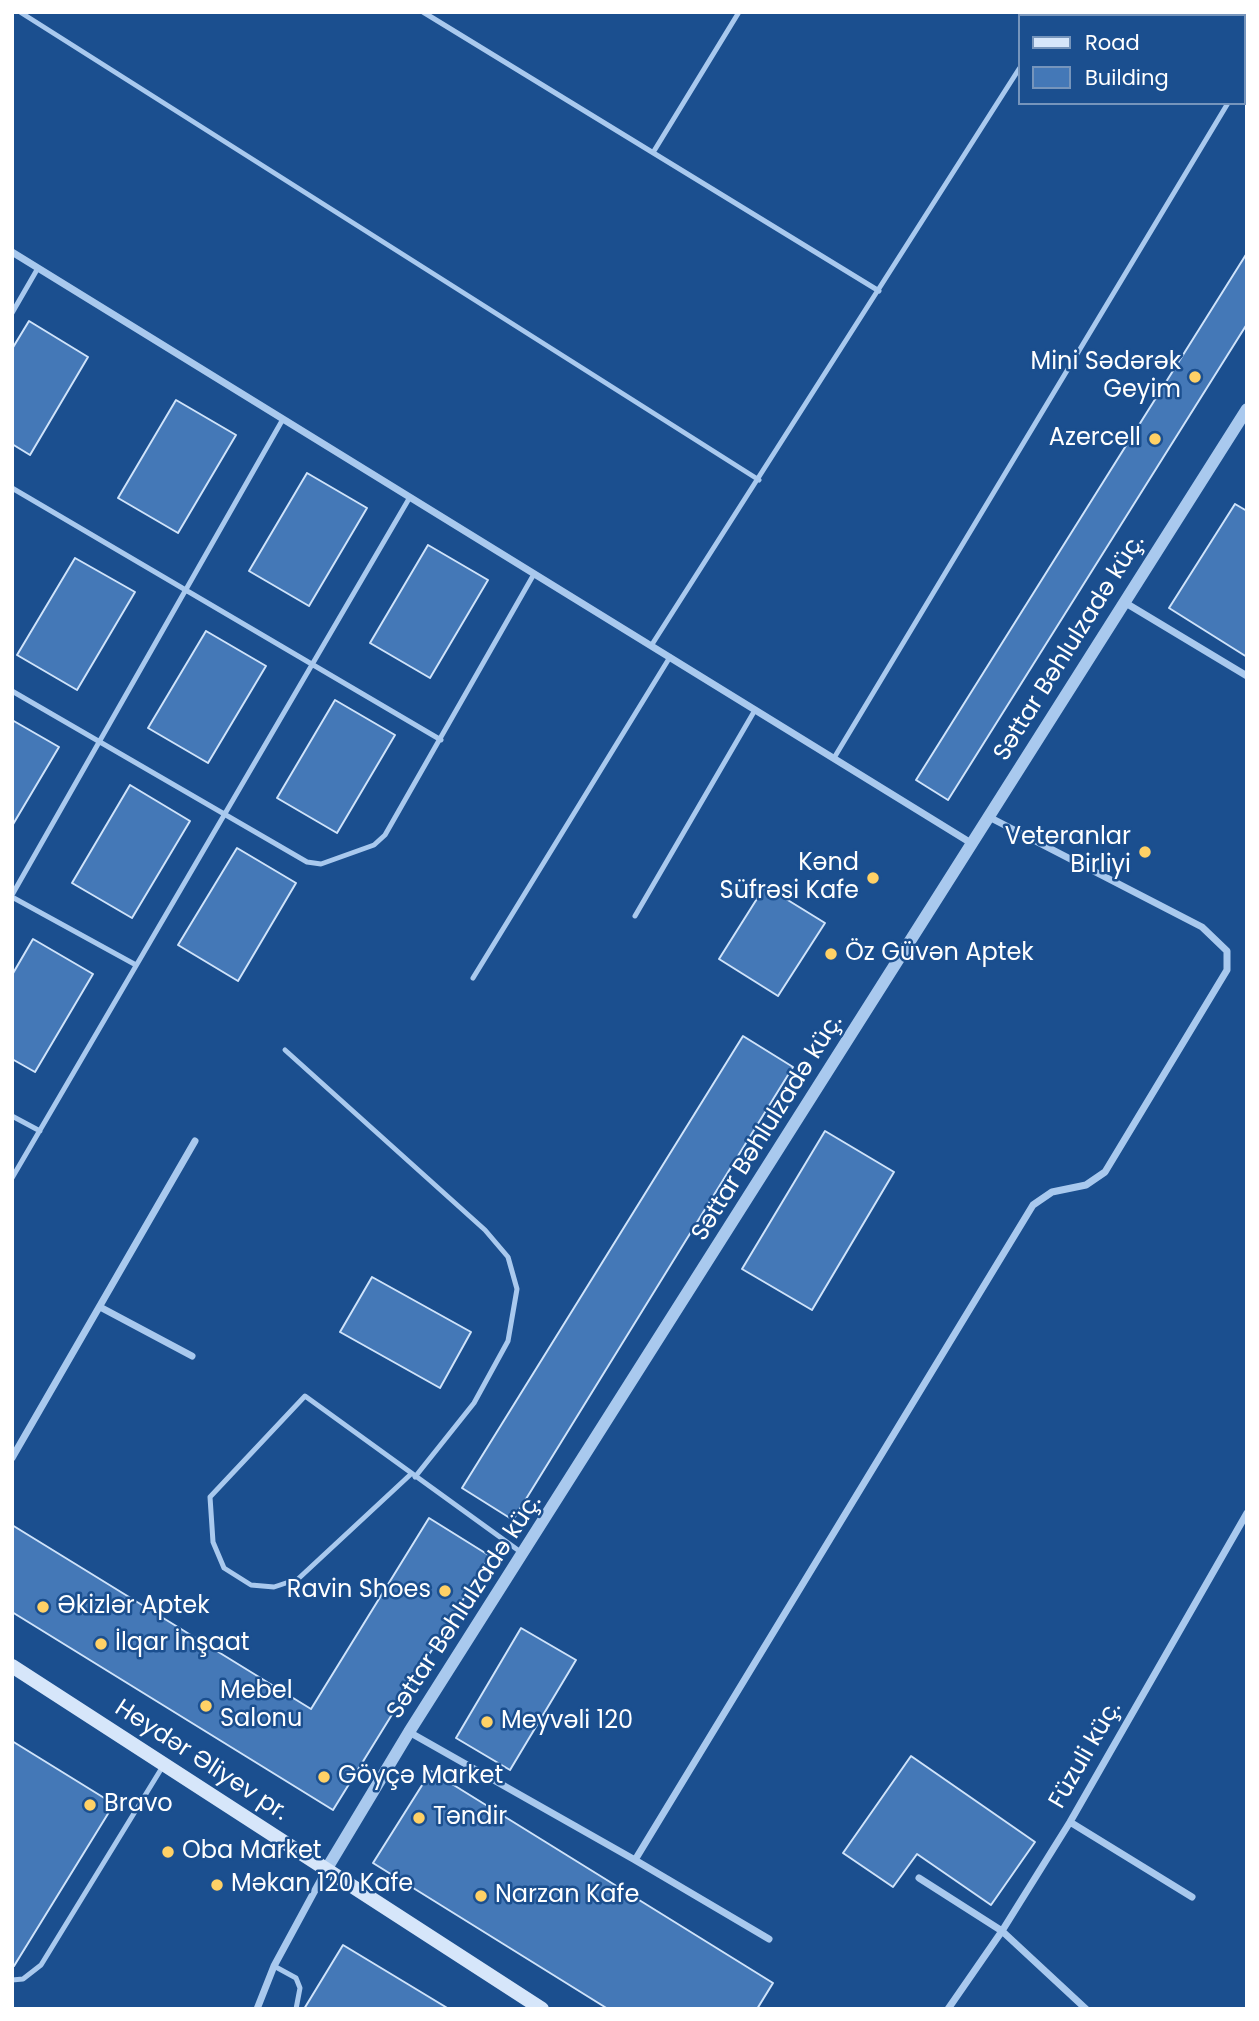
<!DOCTYPE html>
<meta charset="utf-8">
<style>
body{margin:0}
#map{position:relative;width:1259px;height:2021px;overflow:hidden;background:#1b4f8f;font-family:Poppins,sans-serif}
canvas{display:block}
.frame{position:absolute;inset:0;border:14px solid #fff;pointer-events:none}
.legend{position:absolute;left:1018px;top:14px;width:228px;height:91px;box-sizing:border-box;background:#1b4f8f;border:2px solid #7695bc;margin:0;padding:9px 12px;list-style:none;font-size:21px;color:#fff}
.legend li{display:flex;align-items:center;gap:14px;height:35px}
.legend b{width:35px;border:2px solid #7695bc}
</style>
<div id="map">
<canvas width="1259" height="2021"></canvas>
<div class="frame"></div>
<ul class="legend">
<li><b style="height:9px;background:#d6e6fa"></b>Road</li>
<li><b style="height:19px;background:#4478b7"></b>Building</li>
</ul>
</div>
<script>
const context = document.querySelector('canvas').getContext('2d');
context.lineJoin = 'round';
function paint(path, color) {
  context.fillStyle = color;
  context.fill(path, 'evenodd');
}
function shape(rows) {
  const path = new Path2D();
  for (const r of rows) {
    path.moveTo(r[0], r[1]);
    for (let i = 2; i < r.length; i += 2) path.lineTo(r[i], r[i + 1]);
  }
  return path;
}
function stroke(path, color, width, dash) {
  context.strokeStyle = color;
  context.lineWidth = width;
  context.lineCap = dash ? 'butt' : 'round';
  context.setLineDash(dash || []);
  context.stroke(path);
}
function drawText(font, color, halo, rows, align = 'center') {
  context.font = font + ' Poppins,sans-serif';
  context.lineWidth = 5;
  context.setLineDash([]);
  context.textBaseline = 'middle';
  context.strokeStyle = halo;
  context.fillStyle = color;
  for (const [text, x, y, turn = 0] of rows) {
    context.save();
    context.translate(x, y);
    context.rotate((+turn || 0) * Math.PI / 180);
    context.textAlign = isNaN(turn) ? turn : align;
    if (halo) context.strokeText(text, 0, 0);
    context.fillText(text, 0, 0);
    context.restore();
  }
}
const building = shape([
 [1247,253,1247,324,948,800,916,780,1247,253],
 [29,321,88,357,30,455,12,444,12,349,29,321],
 [176,400,236,435,178,533,118,498,176,400],
 [307,473,367,508,309,606,249,571,307,473],
 [1235,504,1247,511,1247,657,1169,608,1235,504],
 [428,545,488,580,430,678,370,643,428,545],
 [75,558,135,592,77,690,17,655,75,558],
 [206,631,266,666,208,763,148,728,206,631],
 [335,700,395,735,337,833,277,798,335,700],
 [12,720,59,747,12,826,12,720],
 [130,785,190,821,132,918,72,883,130,785],
 [237,848,296,883,238,981,178,945,237,848],
 [765,886,825,923,778,996,719,959,765,886],
 [33,939,93,974,35,1072,12,1059,12,975,33,939],
 [743,1036,793,1067,513,1520,462,1488,743,1036],
 [825,1131,894,1172,812,1310,742,1269,825,1131],
 [372,1277,471,1332,440,1388,340,1332,372,1277],
 [429,1518,490,1556,333,1810,12,1612,12,1525,311,1709,429,1518],
 [521,1628,576,1660,510,1770,456,1738,521,1628],
 [12,1741,114,1804,14,1966,12,1965,12,1741],
 [911,1756,1035,1842,991,1905,917,1854,893,1887,843,1853,911,1756],
 [431,1771,773,1983,757,2009,608,2009,373,1863,431,1771],
 [343,1945,449,2009,304,2009,343,1945]
]);
const service = shape([
 [20,12,759,480],
 [423,12,879,291],
 [1053,16,1055,12],
 [1243,77,1247,72],
 [654,151,739,12],
 [12,313,38,268],
 [12,488,441,740],
 [651,646,1019,69],
 [12,691,307,862,321,864,374,845,385,835,534,574],
 [834,758,1228,103],
 [12,895,283,419],
 [12,897,136,965],
 [635,916,755,710],
 [473,978,670,657],
 [285,1050,485,1230,508,1257,517,1289,508,1341,474,1403,415,1477],
 [12,1116,40,1131],
 [12,1178,410,497],
 [411,1474,298,1579,274,1587,251,1585,224,1568,213,1542,210,1497,305,1396,522,1553],
 [274,1966,296,1978,300,1988,296,2009],
 [12,1980,23,1979,41,1965,163,1766]
]);
const minor = shape([
 [12,252,971,843],
 [1124,602,1247,676],
 [100,1307,192,1356],
 [12,1458,195,1141],
 [409,1732,635,1860,1033,1205,1052,1192,1086,1185,1105,1172,1227,970,1227,951,1202,927,989,817],
 [1070,1822,1192,1897],
 [635,1860,769,1939],
 [919,1878,1002,1931,1086,2009],
 [257,2009,274,1966,326,1870],
 [948,2009,1002,1931,1070,1822,1247,1513]
]);
const tertiary = shape([
 [326,1870,409,1732,1247,409]
]);
const secondary = shape([
 [12,1666,542,2009]
]);
const markers = [
 [1195,377,7,"#ffd166"],
 [1155,439,7,"#ffd166"],
 [1145,852,7,"#ffd166"],
 [873,878,7,"#ffd166"],
 [831,954,7,"#ffd166"],
 [445,1591,7,"#ffd166"],
 [43,1607,7,"#ffd166"],
 [101,1644,7,"#ffd166"],
 [206,1706,7,"#ffd166"],
 [487,1722,7,"#ffd166"],
 [324,1777,7,"#ffd166"],
 [90,1805,7,"#ffd166"],
 [419,1818,7,"#ffd166"],
 [168,1852,7,"#ffd166"],
 [217,1885,7,"#ffd166"],
 [481,1896,7,"#ffd166"]
];
const poiNames = [
 ["Mini Sədərək",1181,363,"right"],
 ["Geyim",1181,391,"right"],
 ["Azercell",1141,439,"right"],
 ["Veteranlar",1131,838,"right"],
 ["Birliyi",1131,866,"right"],
 ["Kənd",859,864,"right"],
 ["Süfrəsi Kafe",859,892,"right"],
 ["Öz Güvən Aptek",845,954],
 ["Ravin Shoes",431,1591,"right"],
 ["Əkizlər Aptek",57,1607],
 ["İlqar İnşaat",115,1644],
 ["Mebel",220,1692],
 ["Salonu",220,1720],
 ["Meyvəli 120",501,1722],
 ["Göyçə Market",338,1777],
 ["Bravo",104,1805],
 ["Təndir",433,1818],
 ["Oba Market",182,1852],
 ["Məkan 120 Kafe",231,1885],
 ["Narzan Kafe",495,1896]
];
const streetNames = [
 ["Səttar Bəhlulzadə küç.",1070,648,-58],
 ["Səttar Bəhlulzadə küç.",768,1128,-58],
 ["Səttar Bəhlulzadə küç.",465,1607,-57],
 ["Füzuli küç.",1086,1755,-60],
 ["Heydər Əliyev pr.",201,1761,33]
];
paint(building, '#4478b7');
stroke(building, '#cfe3fa', 2);
stroke(service, '#a9c9ee', 5);
stroke(minor, '#a9c9ee', 7);
stroke(tertiary, '#a9c9ee', 12);
stroke(secondary, '#d6e6fa', 14);
for (const [x, y, r, color] of markers) {
  const dot = new Path2D();
  dot.arc(x, y, r, 0, 2 * Math.PI);
  context.fillStyle = color;
  context.fill(dot);
  stroke(dot, '#1b4f8f', 2.5);
}
drawText('24px', '#fff', '#1b4f8f', poiNames, 'left');
drawText('24px', '#fff', '#1b4f8f', streetNames);
</script>
